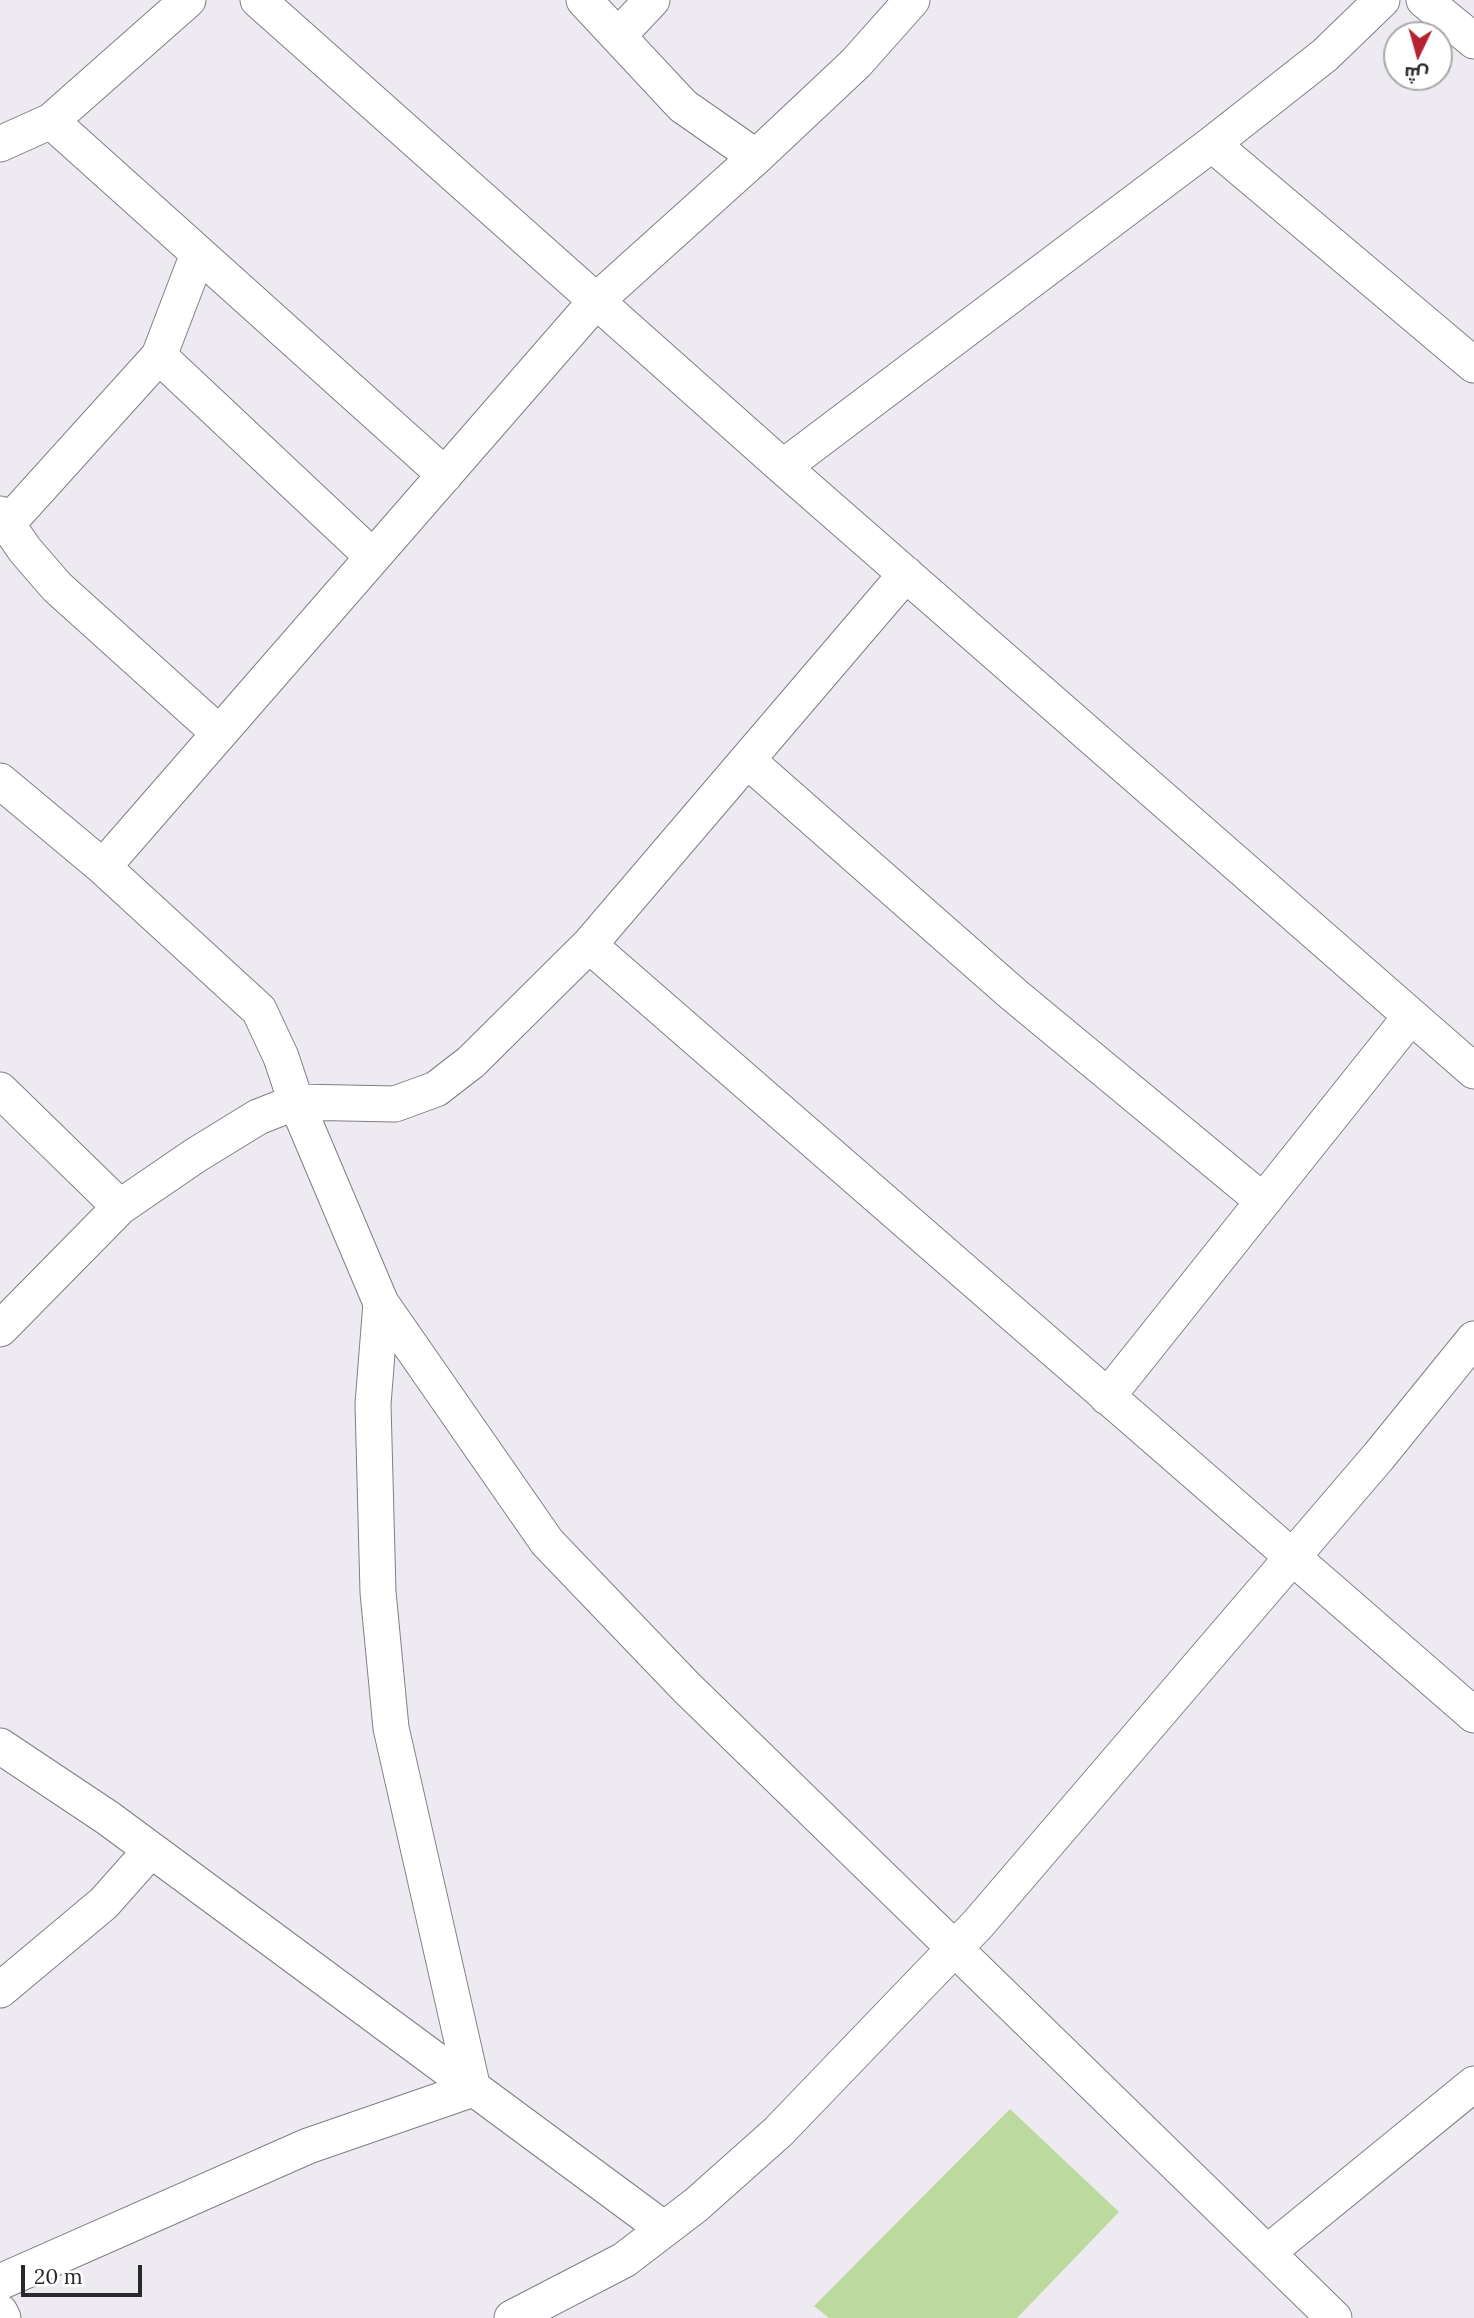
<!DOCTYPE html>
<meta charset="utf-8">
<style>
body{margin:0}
#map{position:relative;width:1474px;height:2318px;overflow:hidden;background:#eeeaf1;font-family:Lora,Cairo,serif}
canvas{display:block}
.north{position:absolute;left:1383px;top:21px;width:70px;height:70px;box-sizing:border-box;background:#fff;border:2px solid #a9a9aa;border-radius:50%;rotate:185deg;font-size:19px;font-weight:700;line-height:28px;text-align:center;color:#29282b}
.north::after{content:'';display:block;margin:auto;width:24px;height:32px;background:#b52330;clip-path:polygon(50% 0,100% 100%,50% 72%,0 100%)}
.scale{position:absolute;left:21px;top:2265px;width:121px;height:32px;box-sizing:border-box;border:4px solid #29282b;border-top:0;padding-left:9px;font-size:21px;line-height:24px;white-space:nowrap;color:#29282b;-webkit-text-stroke:5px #fff;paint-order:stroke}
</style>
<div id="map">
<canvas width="1474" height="2318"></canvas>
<div class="north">ش</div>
<div class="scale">20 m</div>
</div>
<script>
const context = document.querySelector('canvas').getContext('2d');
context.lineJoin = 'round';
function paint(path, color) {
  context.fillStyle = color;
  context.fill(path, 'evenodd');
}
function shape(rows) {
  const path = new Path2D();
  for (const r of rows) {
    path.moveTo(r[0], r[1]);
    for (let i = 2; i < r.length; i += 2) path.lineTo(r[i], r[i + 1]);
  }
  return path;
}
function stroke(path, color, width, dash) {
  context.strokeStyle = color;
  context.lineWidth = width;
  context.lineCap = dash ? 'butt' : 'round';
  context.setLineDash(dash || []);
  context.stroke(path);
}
const green = shape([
 [1010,2109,1119,2212,1017,2318,829,2318,814,2306]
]);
const minor = shape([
 [258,0,783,467,1474,1071],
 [584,0,683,106,756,157],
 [1424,0,1474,41],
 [618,36,652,0],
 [51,121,445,475],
 [0,144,51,121,188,0],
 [1212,144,1474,365],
 [198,254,159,356,373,557],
 [783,467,1212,144,1325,55,1382,0],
 [0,514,25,550,57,587,219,733],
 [8,523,159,356],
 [906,574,589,945,1474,1715],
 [747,760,1013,994,1263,1201],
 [0,781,103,867,259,1010,281,1057,296,1102,381,1303,547,1542,686,1687,1334,2318],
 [103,867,596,301,756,157,856,63,912,0],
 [0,1090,120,1207],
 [0,1329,120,1207,196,1155,258,1117,296,1102,395,1104,436,1089,471,1062,589,945],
 [1107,1397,1411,1016],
 [0,1746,108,1818,664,2229],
 [0,1990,104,1903,151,1850],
 [1267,2253,1474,2084],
 [0,2282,308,2146,473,2089,391,1728,378,1592,373,1404,381,1303],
 [0,2312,3,2318],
 [512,2318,624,2260,696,2205,778,2132,978,1924,1379,1456,1474,1339]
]);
paint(green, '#bcd99e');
stroke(minor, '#817e85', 37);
stroke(minor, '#fff', 35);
</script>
